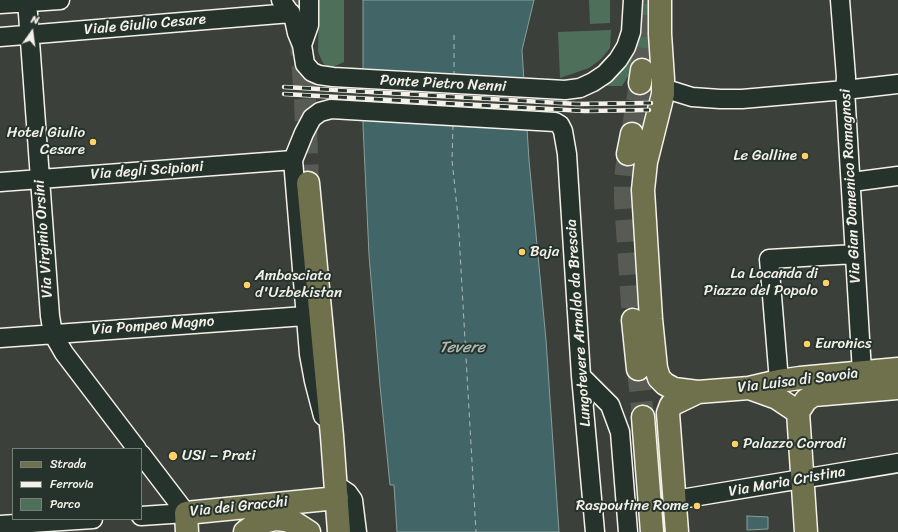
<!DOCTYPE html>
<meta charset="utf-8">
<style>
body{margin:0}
#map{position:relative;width:898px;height:532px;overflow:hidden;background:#3b403a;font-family:Sriracha,sans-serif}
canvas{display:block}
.legend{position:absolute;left:12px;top:448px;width:130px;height:72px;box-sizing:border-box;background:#26332d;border:1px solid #787f78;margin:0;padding:5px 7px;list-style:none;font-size:12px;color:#f4f1e8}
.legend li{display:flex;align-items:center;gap:8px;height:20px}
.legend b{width:20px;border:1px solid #787f78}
.north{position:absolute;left:12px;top:12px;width:40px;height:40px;-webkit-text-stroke:3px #26332d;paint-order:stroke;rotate:14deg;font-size:11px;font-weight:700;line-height:16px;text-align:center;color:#f4f1e8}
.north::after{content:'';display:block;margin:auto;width:14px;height:18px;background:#f4f1e8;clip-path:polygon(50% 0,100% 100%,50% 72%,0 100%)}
</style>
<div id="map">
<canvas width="898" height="532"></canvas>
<ul class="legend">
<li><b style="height:5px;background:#6e714b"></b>Strada</li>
<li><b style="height:5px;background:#f4f1e8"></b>Ferrovia</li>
<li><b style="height:11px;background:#4e705a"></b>Parco</li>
</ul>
<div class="north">N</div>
</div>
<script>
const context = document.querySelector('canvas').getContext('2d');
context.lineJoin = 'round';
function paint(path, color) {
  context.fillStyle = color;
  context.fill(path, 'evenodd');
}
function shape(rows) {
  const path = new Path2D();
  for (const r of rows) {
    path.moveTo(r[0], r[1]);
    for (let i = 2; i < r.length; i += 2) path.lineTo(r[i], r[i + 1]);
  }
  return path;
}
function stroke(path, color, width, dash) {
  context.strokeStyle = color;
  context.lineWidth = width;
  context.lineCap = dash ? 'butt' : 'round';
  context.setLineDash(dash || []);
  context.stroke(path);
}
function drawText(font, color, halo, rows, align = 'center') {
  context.font = font + ' Sriracha,sans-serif';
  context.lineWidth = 4;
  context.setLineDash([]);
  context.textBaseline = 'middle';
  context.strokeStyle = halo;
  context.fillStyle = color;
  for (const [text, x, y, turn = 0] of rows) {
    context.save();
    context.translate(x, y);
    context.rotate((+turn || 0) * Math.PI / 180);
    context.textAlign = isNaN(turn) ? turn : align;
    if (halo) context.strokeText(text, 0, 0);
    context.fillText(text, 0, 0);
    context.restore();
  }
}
const green = shape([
 [319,0,344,0,344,62,333,67,327,66,323,63,318,52],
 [589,0,610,0,610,23,590,24],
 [640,0,651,0,653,76,634,67,622,86,605,86,622,64],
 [611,30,610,48,601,59,589,68,560,78,558,32]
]);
const water = shape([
 [363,0,534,0,522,50,529,160,546,340,559,532,397,532,394,485,390,485,380,386,369,255,363,125,363,0],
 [747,516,768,517,768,529,747,530,747,516]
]);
const pier = shape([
 [362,68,525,77,529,129,361,121]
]);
const ferry = shape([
 [454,76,454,31],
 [453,108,453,93],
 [453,125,452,160,458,217,476,532]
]);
const majorTunnel = shape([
 [298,0,305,100,308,183],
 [642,70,646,31,647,0],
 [632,134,640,83],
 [628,154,625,180,625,200,633,320],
 [638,369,643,417]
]);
const minor = shape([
 [27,0,50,316,53,334,64,353,137,449],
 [281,0,294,19,297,33,302,45,305,64,312,72,319,75,333,77,565,90,580,88,593,82,605,74,618,60,626,47,631,32,633,0],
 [840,0,846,77,845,90,862,372],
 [0,4,60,0],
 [0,37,291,13],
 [302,45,309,25,309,0],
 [663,88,692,97,720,99,742,99,845,90,898,84],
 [0,182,293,160],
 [852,182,898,176],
 [0,338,305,316],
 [581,376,610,405,620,432,628,532],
 [779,381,769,259,855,254],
 [323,416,314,381,309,354,294,172,293,160,304,133,312,118,320,112,331,109,555,122,560,125,563,131,567,154,581,376,595,532],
 [141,454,186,513],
 [336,485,348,493,353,500,357,532],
 [675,500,898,463],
 [141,516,186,513],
 [0,525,93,519]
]);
const major = shape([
 [660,0,660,34,663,79,663,94,646,162,643,190,651,319,656,368,659,378,665,384,674,389,698,392,749,388,779,381,800,378,898,369],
 [640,83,642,70],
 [628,154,632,134],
 [308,183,332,436,339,532],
 [633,320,638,369],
 [749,388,777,398,798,412],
 [798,412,806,532],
 [798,412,806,400,814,395,898,388],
 [643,417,652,532],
 [187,532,186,513,337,498],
 [245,532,252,527,260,523,275,519,285,520,295,523,309,532],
 [677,532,668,413,671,405,698,392]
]);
const rail = shape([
 [284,87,577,104,651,103],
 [284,94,585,111,649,110]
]);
const markers = [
 [93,142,4,"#ffd166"],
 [805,156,4,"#ffd166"],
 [522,252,4,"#ffd166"],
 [826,283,4,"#ffd166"],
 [247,285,4,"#ffd166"],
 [807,344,4,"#ffd166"],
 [735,444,4,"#ffd166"],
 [173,456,5,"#ffd166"],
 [697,506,4,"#ffd166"]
];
const streetNames = [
 ["Viale Giulio Cesare",145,25,-5],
 ["Ponte Pietro Nenni",443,84,3],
 ["Via degli Scipioni",147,171,-4],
 ["Via Gian Domenico Romagnosi",851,186,-93],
 ["Via Virginio Orsini",44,239,-94],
 ["Lungotevere Arnaldo da Brescia",579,323,-94],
 ["Via Pompeo Magno",153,326,-4],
 ["Via Luisa di Savoia",798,381,-7],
 ["Via Maria Cristina",787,482,-10],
 ["Via dei Gracchi",239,507,-6]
];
const poiNames = [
 ["Hotel Giulio",85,133,"right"],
 ["Cesare",85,150,"right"],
 ["Le Galline",797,156,"right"],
 ["Baja",530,252],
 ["La Locanda di",818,274,"right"],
 ["Piazza del Popolo",818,291,"right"],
 ["Ambasciata",255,276],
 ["d'Uzbekistan",255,293],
 ["Euronics",815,344],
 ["Palazzo Corrodi",743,444],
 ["USI – Prati",182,456],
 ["Raspoutine Rome",689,506,"right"]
];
const waterNames = [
 ["Tevere",462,348]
];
paint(green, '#4e705a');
paint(water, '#426667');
stroke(water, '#899e9b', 1);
paint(pier, '#3b403a');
stroke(ferry, '#adb9b4', 1, [5, 4]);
stroke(majorTunnel, '#575b54', 22, [22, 11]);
stroke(minor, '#f4f1e8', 21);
stroke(major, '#f4f1e8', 25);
stroke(minor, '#26332d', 18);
stroke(major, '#6e714b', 22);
stroke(rail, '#f4f1e8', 4.5);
stroke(rail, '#26332d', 3, [9]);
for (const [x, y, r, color] of markers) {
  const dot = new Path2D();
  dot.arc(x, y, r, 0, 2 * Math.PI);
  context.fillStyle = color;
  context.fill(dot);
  stroke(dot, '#26332d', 1.5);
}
drawText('15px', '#f4f1e8', '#26332d', streetNames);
drawText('15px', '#f4f1e8', '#26332d', poiNames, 'left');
drawText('italic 16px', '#adb9b4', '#26332d', waterNames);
</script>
